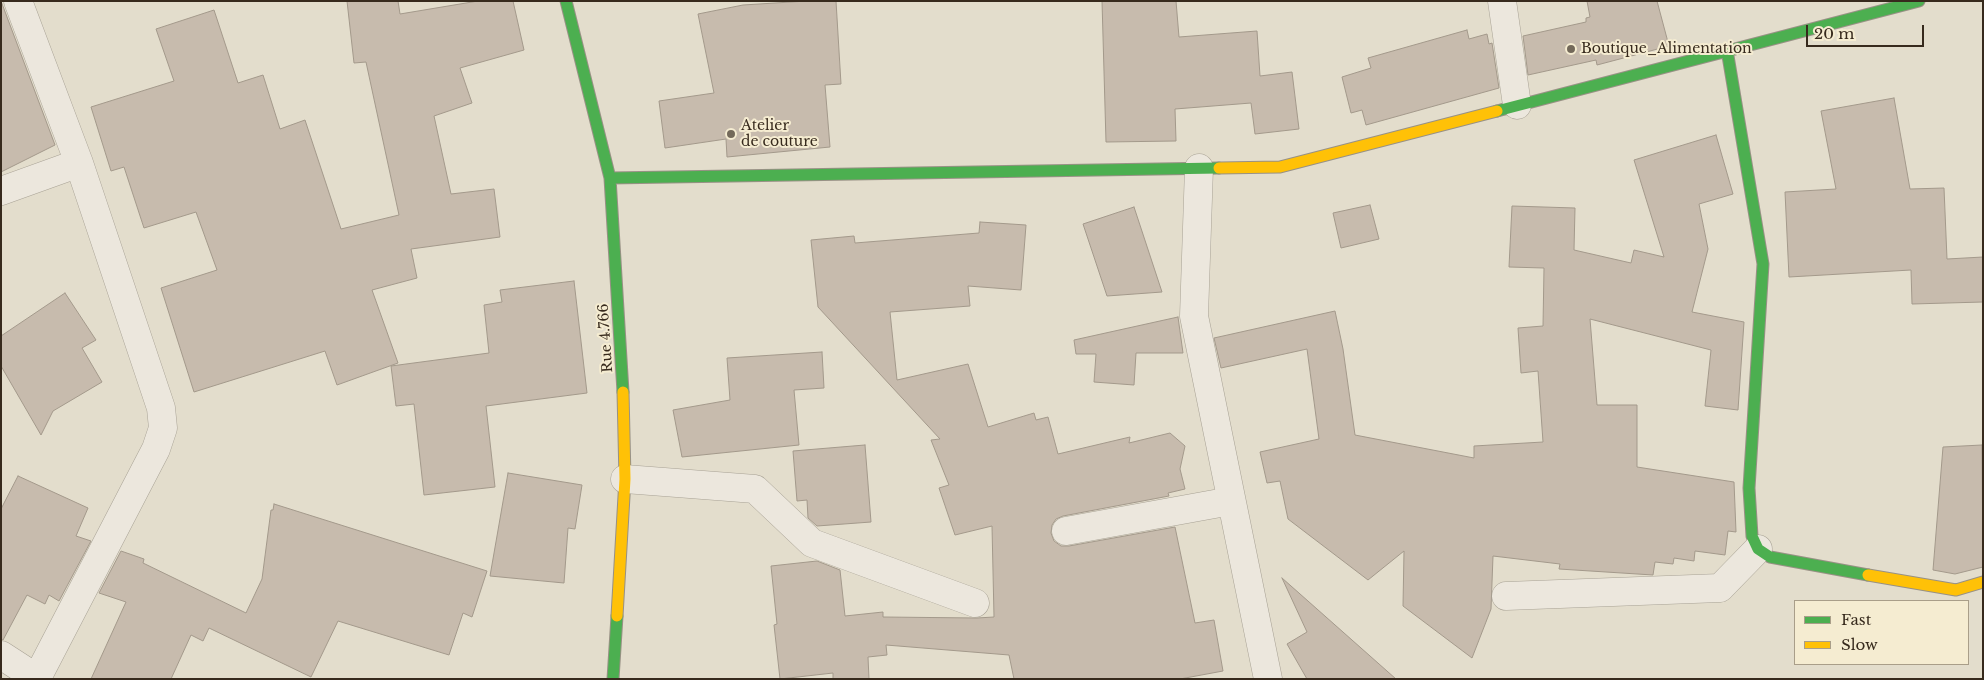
<!DOCTYPE html>
<style>
body{margin:0}
#map{position:relative;width:1984px;height:680px;overflow:hidden;background:#e3ddcc;font-family:"Libre Baskerville",serif}
canvas{display:block}
.frame{position:absolute;inset:0;border:2px solid #372a1d;pointer-events:none}
.legend{position:absolute;left:1794px;top:600px;width:175px;height:65px;box-sizing:border-box;background:#f5ecd1;border:1px solid #a99e89;margin:0;padding:6px 9px;list-style:none;font-size:15px;color:#372a1d}
.legend li{display:flex;align-items:center;gap:10px;height:25px}
.legend b{width:25px;border:1px solid #a99e89}
.scale{position:absolute;left:1806px;top:25px;width:118px;height:22px;box-sizing:border-box;border:2px solid #372a1d;border-top:0;padding-left:6px;font-size:15px;line-height:18px;white-space:nowrap;color:#372a1d;-webkit-text-stroke:4px #f5ecd1;paint-order:stroke}
</style>
<div id="map">
<canvas width="1984" height="680"></canvas>
<div class="frame"></div>
<ul class="legend">
<li><b style="height:6px;background:#4caf50"></b>Fast</li>
<li><b style="height:6px;background:#ffc107"></b>Slow</li>
</ul>
<div class="scale">20 m</div>
</div>
<script>
const context = document.querySelector('canvas').getContext('2d');
context.lineJoin = 'round';
function paint(path, color) {
  context.fillStyle = color;
  context.fill(path, 'evenodd');
}
function shape(rows) {
  const path = new Path2D();
  for (const r of rows) {
    path.moveTo(r[0], r[1]);
    for (let i = 2; i < r.length; i += 2) path.lineTo(r[i], r[i + 1]);
  }
  return path;
}
function stroke(path, color, width, dash) {
  context.strokeStyle = color;
  context.lineWidth = width;
  context.lineCap = dash ? 'butt' : 'round';
  context.setLineDash(dash || []);
  context.stroke(path);
}
function drawText(font, color, halo, rows, align = 'center') {
  context.font = font + ' "Libre Baskerville",serif';
  context.lineWidth = 4;
  context.setLineDash([]);
  context.textBaseline = 'middle';
  context.strokeStyle = halo;
  context.fillStyle = color;
  for (const [text, x, y, turn = 0] of rows) {
    context.save();
    context.translate(x, y);
    context.rotate((+turn || 0) * Math.PI / 180);
    context.textAlign = isNaN(turn) ? turn : align;
    if (halo) context.strokeText(text, 0, 0);
    context.fillText(text, 0, 0);
    context.restore();
  }
}
const building = shape([
 [1,1,55,145,1,172,1,1],
 [347,1,398,1,400,14,478,1,513,1,524,50,460,68,472,103,434,116,451,194,494,189,500,237,411,249,417,278,372,290,398,363,337,385,325,351,194,392,161,288,217,270,196,212,144,228,124,167,111,171,91,107,174,81,156,29,214,10,238,83,263,75,280,129,305,120,341,229,399,215,366,62,354,63,347,1],
 [807,1,836,1,841,84,825,85,830,147,727,157,726,139,665,148,659,101,714,93,698,14,743,5,807,1],
 [1102,1,1176,1,1179,37,1257,31,1260,76,1292,72,1299,129,1255,134,1251,103,1175,109,1176,141,1106,142,1102,1],
 [1587,1,1657,1,1669,46,1597,65,1596,60,1528,75,1523,36,1586,22,1586,18,1590,17,1587,1],
 [1467,30,1469,39,1487,34,1489,44,1492,43,1499,88,1366,125,1362,110,1351,113,1342,77,1371,68,1368,58,1467,30],
 [1894,98,1910,189,1944,188,1947,259,1983,257,1983,302,1912,304,1911,270,1789,277,1785,192,1836,189,1821,111,1894,98],
 [1716,135,1733,194,1699,204,1708,249,1692,312,1744,322,1738,410,1705,406,1711,350,1590,319,1597,405,1637,405,1637,467,1734,482,1736,532,1728,531,1725,555,1695,551,1694,561,1674,558,1673,564,1655,562,1653,575,1559,569,1560,564,1493,556,1491,609,1472,658,1403,606,1404,551,1368,580,1288,519,1280,481,1267,483,1260,452,1319,439,1307,349,1221,368,1214,338,1335,311,1343,349,1355,435,1474,458,1474,446,1543,442,1538,371,1521,373,1518,328,1543,326,1544,268,1509,267,1512,206,1575,208,1574,250,1631,263,1634,250,1664,257,1634,160,1716,135],
 [1370,205,1379,239,1341,248,1333,213,1370,205],
 [1134,207,1162,292,1107,296,1083,224,1134,207],
 [980,222,1026,225,1021,290,968,286,970,306,890,312,897,380,968,364,988,427,1034,413,1036,420,1048,417,1058,454,1130,437,1129,443,1170,433,1185,446,1180,469,1185,489,1168,493,1169,496,1063,516,1056,519,1052,525,1051,533,1054,541,1061,546,1069,546,1175,527,1195,623,1214,620,1223,671,1180,679,1014,679,1009,655,886,645,887,655,868,657,869,679,833,679,833,673,780,679,774,625,777,624,771,566,817,561,840,570,845,616,883,612,883,617,977,618,994,617,992,526,955,535,939,488,949,485,931,440,940,439,818,307,811,240,854,236,855,243,979,233,980,222],
 [574,281,587,393,486,406,495,487,424,495,414,404,396,406,391,366,489,353,484,305,502,302,500,290,574,281],
 [65,293,96,340,82,348,102,382,53,411,41,435,1,366,1,336,65,293],
 [1178,317,1183,353,1136,353,1134,385,1094,382,1096,354,1076,354,1074,340,1178,317],
 [822,352,824,388,794,390,799,445,682,457,673,410,730,400,727,358,822,352],
 [865,445,871,522,817,526,808,518,807,500,797,501,793,451,865,445],
 [1982,445,1983,567,1955,574,1933,570,1943,447,1982,445],
 [508,473,582,485,575,529,568,528,564,583,490,576,508,473],
 [18,476,88,508,76,536,91,541,59,601,49,595,45,604,27,595,3,640,1,639,1,509,18,476],
 [274,504,487,571,472,617,463,613,449,655,338,621,311,677,209,628,203,641,191,635,171,679,91,679,126,602,99,593,121,551,144,559,143,563,246,613,262,579,271,510,273,510,274,504],
 [1282,578,1396,679,1307,679,1287,644,1307,632,1282,578]
]);
const street = shape([
 [18,1,79,163,161,408,163,428,156,449,37,678],
 [1502,1,1517,105],
 [1199,168,1194,316,1268,679],
 [1,191,79,163],
 [625,479,755,489,812,543,975,603],
 [1066,531,1231,501],
 [1506,596,1720,588,1758,549],
 [1,655,38,679]
]);
const fast = shape([
 [566,1,610,178,623,392],
 [1727,50,1763,264,1749,488,1752,536,1758,549,1770,557,1868,575],
 [1497,111,1919,1],
 [610,178,1219,168],
 [613,679,617,616]
]);
const slow = shape([
 [1219,168,1280,167,1497,111],
 [1868,575,1956,590,1983,582],
 [617,616,625,479,623,392]
]);
const markers = [
 [1571,49,5,"#73695a"],
 [731,134,5,"#73695a"]
];
const poiNames = [
 ["Boutique_Alimentation",1581,49],
 ["Atelier",741,126],
 ["de couture",741,142]
];
const streetNames = [
 ["Rue 4.766",606,338,-94]
];
paint(building, '#c7bbad');
stroke(building, '#a3998b', 1);
stroke(street, '#a8a295', 29);
stroke(fast, '#989185', 13);
stroke(slow, '#989185', 13);
stroke(street, '#ece7dd', 28);
stroke(fast, '#4caf50', 11);
stroke(slow, '#ffc107', 11);
for (const [x, y, r, color] of markers) {
  const dot = new Path2D();
  dot.arc(x, y, r, 0, 2 * Math.PI);
  context.fillStyle = color;
  context.fill(dot);
  stroke(dot, '#f5ecd1', 2);
}
drawText('14px', '#372a1d', '#f5ecd1', poiNames, 'left');
drawText('14px', '#372a1d', '#f5ecd1', streetNames);
</script>
